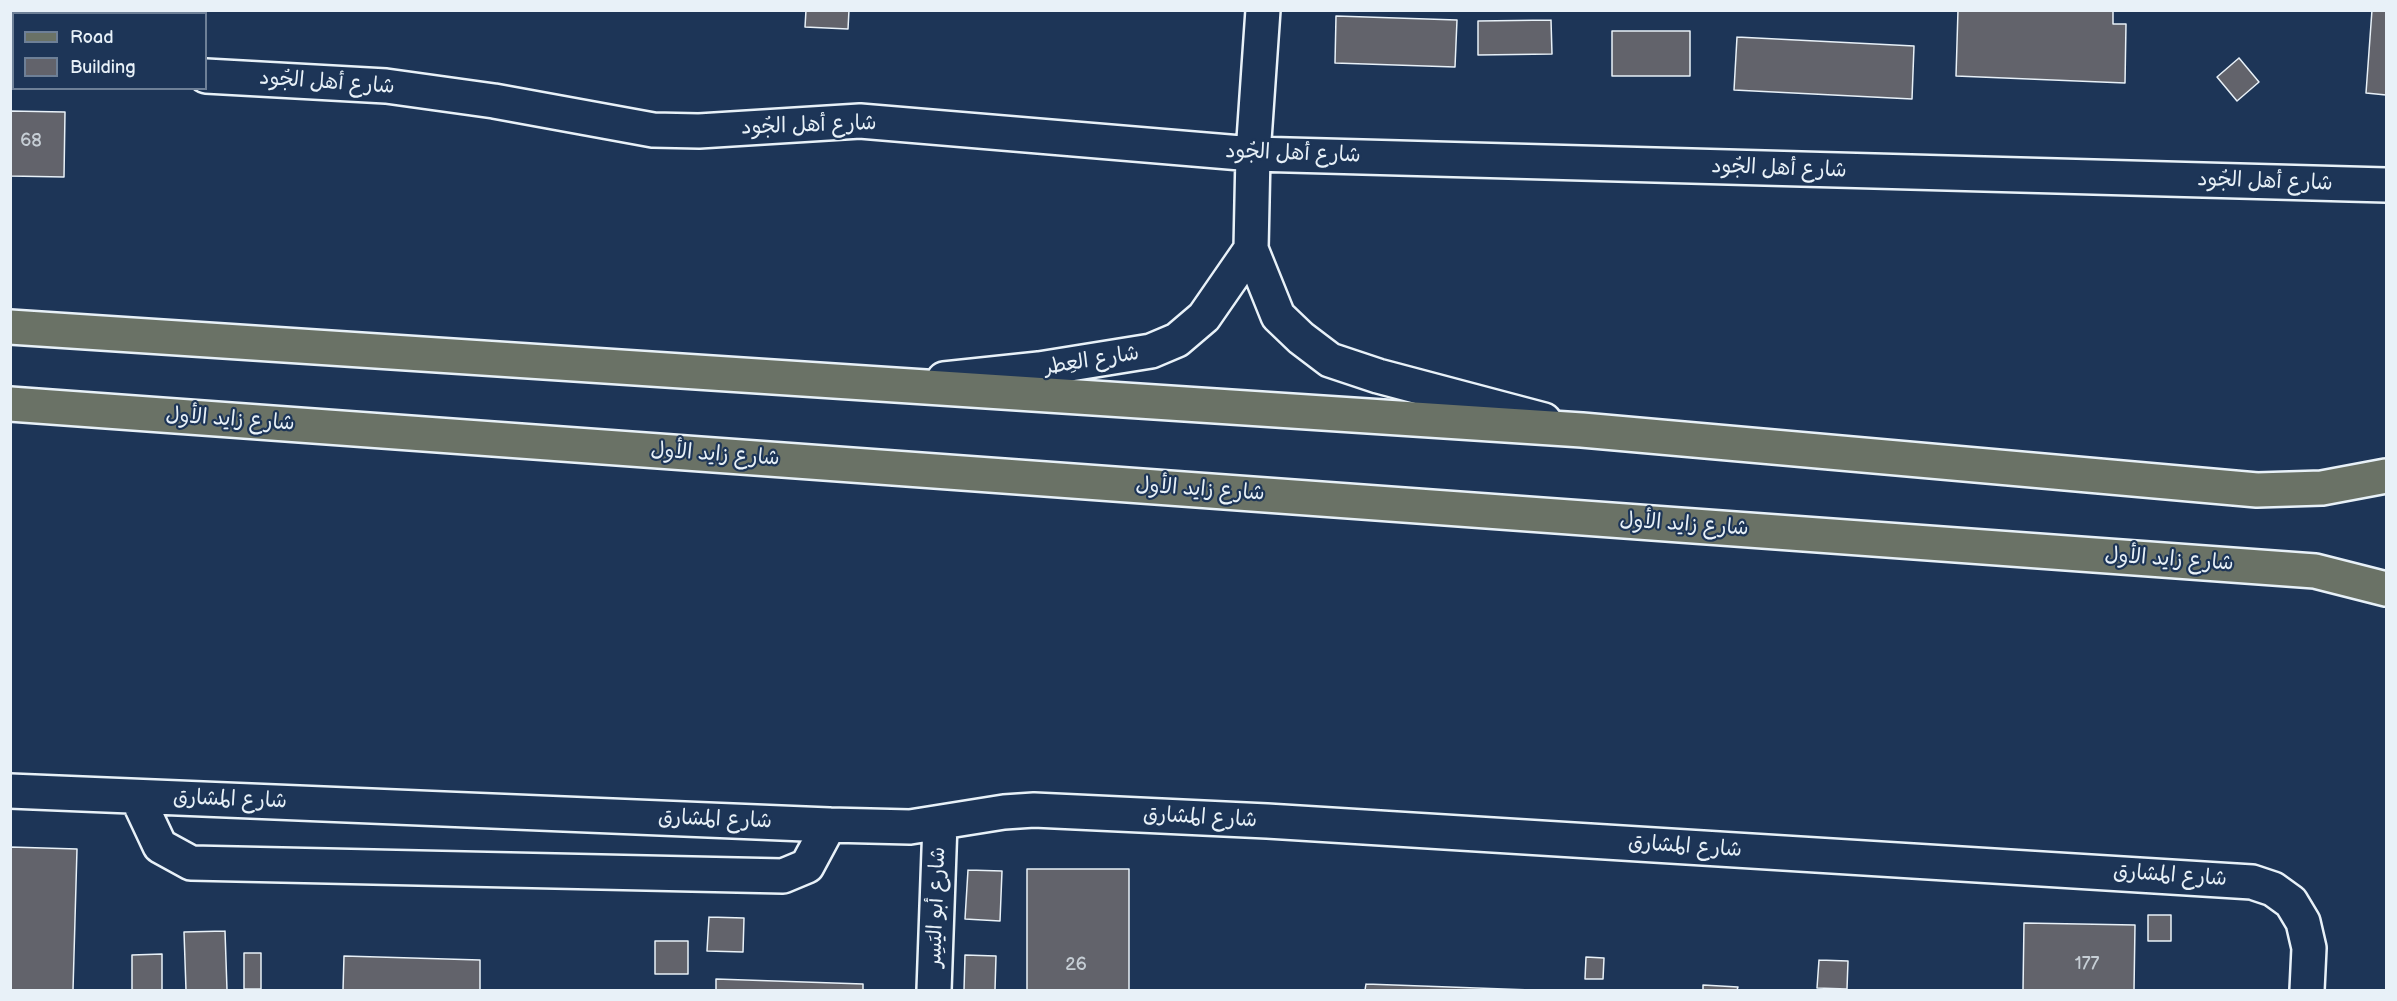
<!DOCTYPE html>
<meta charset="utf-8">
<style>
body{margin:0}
#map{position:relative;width:2397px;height:1001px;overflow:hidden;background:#1d3557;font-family:"Balsamiq Sans",sans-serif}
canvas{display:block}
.frame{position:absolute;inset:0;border:12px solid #e8f1f8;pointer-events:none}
.legend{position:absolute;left:12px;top:12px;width:195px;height:78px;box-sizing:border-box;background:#1d3557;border:2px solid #6e8097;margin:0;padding:8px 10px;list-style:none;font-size:18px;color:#e8f1f8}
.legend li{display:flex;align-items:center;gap:12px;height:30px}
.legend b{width:30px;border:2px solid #6e8097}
</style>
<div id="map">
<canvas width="2397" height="1001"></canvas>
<div class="frame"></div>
<ul class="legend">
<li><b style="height:8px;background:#6a7266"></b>Road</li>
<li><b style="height:16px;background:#62636b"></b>Building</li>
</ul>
</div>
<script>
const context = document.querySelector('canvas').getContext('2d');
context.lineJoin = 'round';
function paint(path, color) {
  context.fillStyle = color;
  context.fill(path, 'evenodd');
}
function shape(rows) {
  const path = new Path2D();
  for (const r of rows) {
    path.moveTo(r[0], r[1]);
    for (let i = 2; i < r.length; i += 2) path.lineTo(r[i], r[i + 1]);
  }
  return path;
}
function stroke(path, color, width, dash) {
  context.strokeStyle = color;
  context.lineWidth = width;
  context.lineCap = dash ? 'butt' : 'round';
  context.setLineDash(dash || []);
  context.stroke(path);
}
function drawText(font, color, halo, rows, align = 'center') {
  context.font = font + ' "Balsamiq Sans","Playpen Sans Arabic",sans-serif';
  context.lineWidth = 4.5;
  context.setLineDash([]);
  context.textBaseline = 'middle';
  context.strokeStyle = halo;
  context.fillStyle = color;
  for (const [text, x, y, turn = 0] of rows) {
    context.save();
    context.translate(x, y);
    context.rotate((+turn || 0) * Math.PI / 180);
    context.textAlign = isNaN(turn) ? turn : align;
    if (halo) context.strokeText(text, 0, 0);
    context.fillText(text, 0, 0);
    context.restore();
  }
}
const building = shape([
 [806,10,849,10,848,29,805,27,806,10],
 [1958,10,2113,10,2113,24,2126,24,2125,83,1956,76,1958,10],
 [2372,10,2386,10,2386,95,2366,93,2372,10],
 [1336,16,1457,20,1455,67,1335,63,1336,16],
 [1551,20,1552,54,1478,55,1478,21,1551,20],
 [1612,31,1690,31,1690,76,1612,76,1612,31],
 [1737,37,1914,46,1912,99,1734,90,1737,37],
 [2239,58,2259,82,2237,101,2217,77,2239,58],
 [10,111,65,112,64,177,10,176,10,111],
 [10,847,77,849,73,990,10,990,10,847],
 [1027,869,1129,869,1129,990,1027,990,1027,869],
 [968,870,1002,871,1000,921,965,919,968,870],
 [2148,915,2171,915,2171,941,2148,941,2148,915],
 [709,917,744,918,743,952,707,951,709,917],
 [2024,923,2135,925,2134,990,2023,990,2024,923],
 [225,931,227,990,186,990,184,932,225,931],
 [655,941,688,941,688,974,655,974,655,941],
 [244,953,261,953,261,989,244,989,244,953],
 [162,954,162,990,132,990,132,955,162,954],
 [965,955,996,956,995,990,964,990,965,955],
 [344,956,480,960,480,990,343,990,344,956],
 [1586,957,1604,958,1603,979,1585,979,1586,957],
 [1819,960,1848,961,1847,989,1817,988,1819,960],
 [716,979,863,984,863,990,716,990,716,979],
 [1366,984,1532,990,1365,990,1366,984],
 [1703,985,1738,987,1737,990,1703,990,1703,985]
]);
const minor = shape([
 [1263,10,1253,154,1251,249,1278,316,1301,338,1330,360,1378,376,1544,420],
 [10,65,14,65],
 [206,76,386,86,494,101,653,130,699,131,860,121,1253,154,2386,185],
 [944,379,1039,369,1151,351,1177,340,1204,317,1251,249],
 [10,791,829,825,910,827,1004,812,1034,810,1267,821,2252,882,2273,889,2291,902,2303,922,2309,948,2307,990],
 [137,797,160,846,191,863,783,876,807,866,829,825],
 [934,990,940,823]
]);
const major = shape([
 [10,327,1582,430,2257,490,2322,488,2386,476],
 [10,404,2315,571,2386,589]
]);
const numberNames = [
 ["68",31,141],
 ["177",2087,964],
 ["26",1076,965]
];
const streetNames = [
 ["شارع أهل الجُود",327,83,4],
 ["شارع أهل الجُود",809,126,-2],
 ["شارع أهل الجُود",1293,154,2],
 ["شارع أهل الجُود",1779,169,2],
 ["شارع أهل الجُود",2265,182,2],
 ["شارع العِطر",1092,361,-9],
 ["شارع زايد الأول",230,420,4],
 ["شارع زايد الأول",715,455,4],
 ["شارع زايد الأول",1200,490,4],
 ["شارع زايد الأول",1684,525,4],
 ["شارع زايد الأول",2169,560,4],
 ["شارع المشارق",230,800,2],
 ["شارع المشارق",1200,818,3],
 ["شارع المشارق",715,820,2],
 ["شارع المشارق",1685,847,4],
 ["شارع المشارق",2170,876,4],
 ["شارع أبو اليَسِر",937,907,-88]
];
paint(building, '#62636b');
stroke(building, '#e8f1f8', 1.5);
stroke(minor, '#e8f1f8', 38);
stroke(major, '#e8f1f8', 38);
stroke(minor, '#1d3557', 33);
stroke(major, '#6a7266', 33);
drawText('18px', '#c6ced5', null, numberNames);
drawText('21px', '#e8f1f8', '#1d3557', streetNames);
</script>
